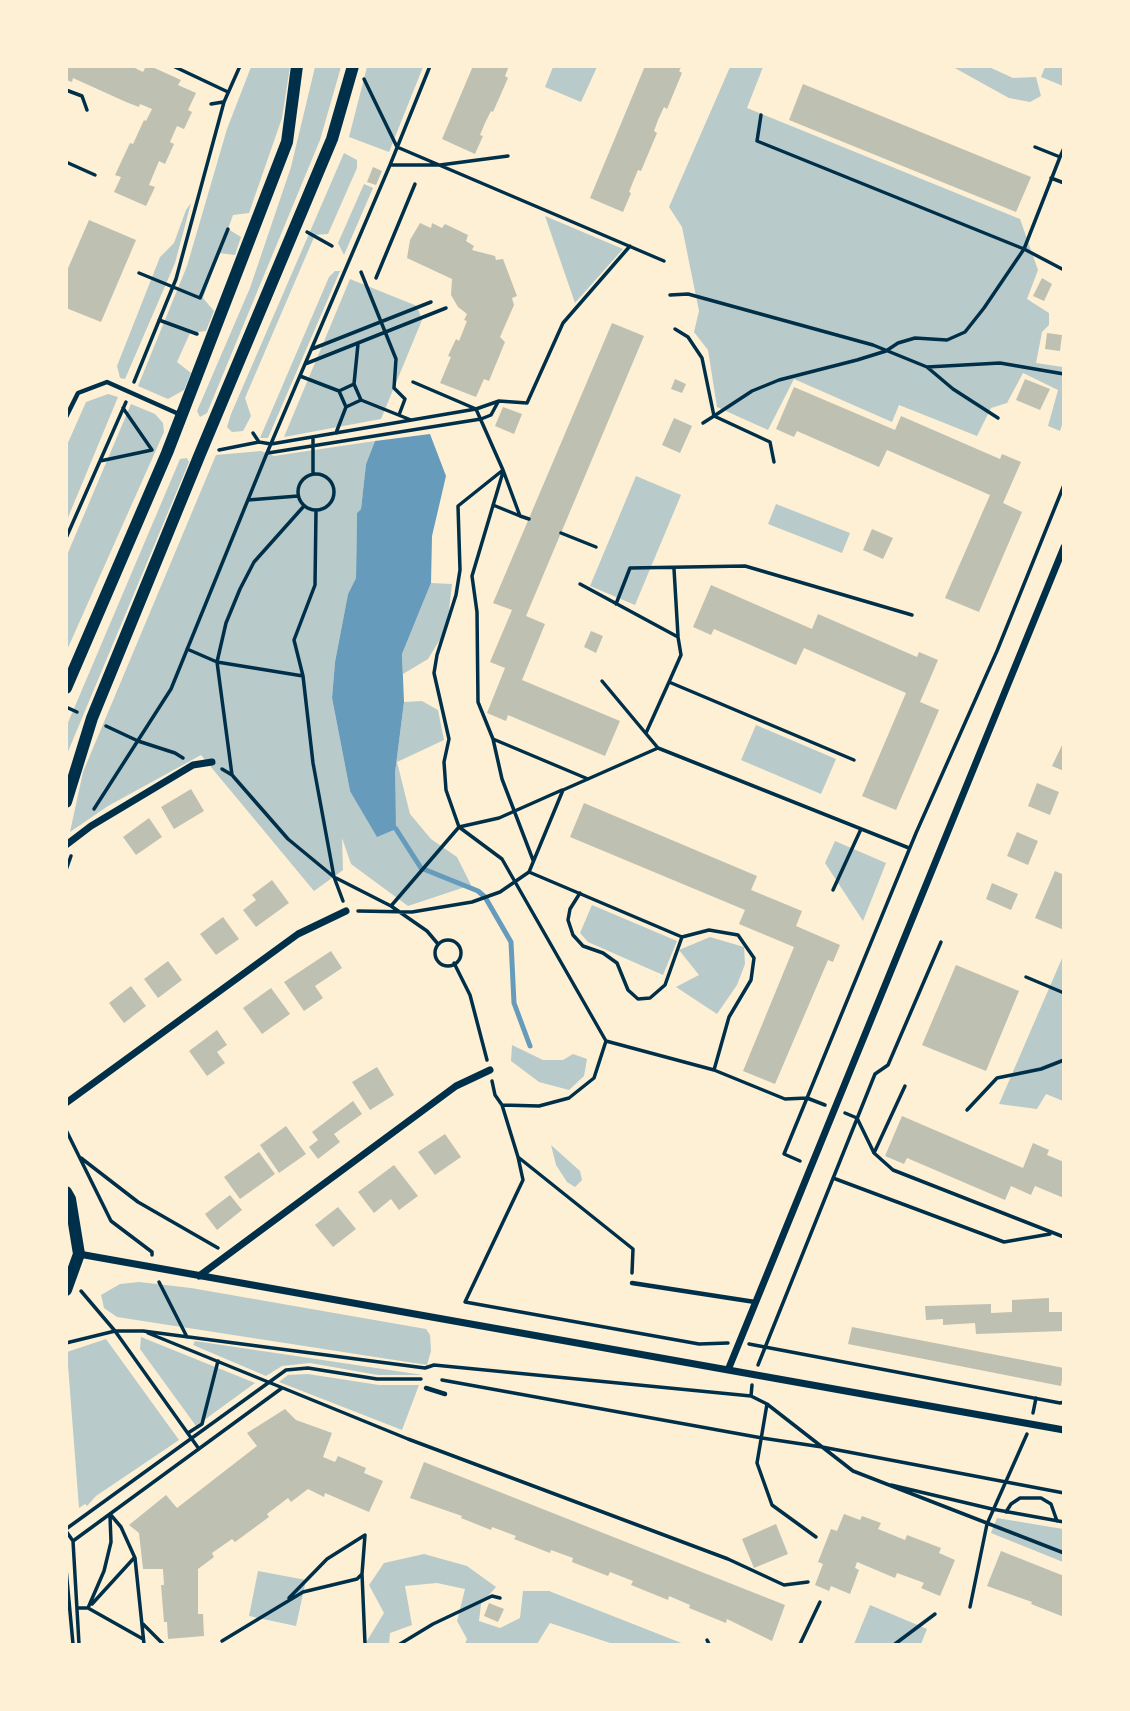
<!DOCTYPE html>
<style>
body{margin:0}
#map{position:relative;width:1130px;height:1711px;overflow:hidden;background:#fdf0d5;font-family:Overpass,sans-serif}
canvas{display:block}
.frame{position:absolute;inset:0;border:68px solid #fdf0d5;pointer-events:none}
</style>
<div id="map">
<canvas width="1130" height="1711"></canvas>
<div class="frame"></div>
</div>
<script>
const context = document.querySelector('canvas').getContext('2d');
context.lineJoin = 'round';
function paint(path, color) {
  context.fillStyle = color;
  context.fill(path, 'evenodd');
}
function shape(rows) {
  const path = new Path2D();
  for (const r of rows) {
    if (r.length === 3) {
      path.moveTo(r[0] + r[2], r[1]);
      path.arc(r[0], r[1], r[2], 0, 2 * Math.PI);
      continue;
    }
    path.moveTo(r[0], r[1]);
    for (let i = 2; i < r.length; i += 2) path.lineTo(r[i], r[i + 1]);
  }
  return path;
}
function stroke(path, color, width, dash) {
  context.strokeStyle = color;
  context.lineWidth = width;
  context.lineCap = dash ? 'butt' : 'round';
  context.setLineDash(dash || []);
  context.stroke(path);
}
const green = shape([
 [251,67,290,67,282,118,249,213,233,215,228,229,241,237,235,255,219,253,203,298,214,311,206,331,190,333,177,362,191,373,184,390,168,399,138,386,187,266,227,129],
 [315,67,341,67,320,140,207,413,200,417,197,411,250,288,291,167],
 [367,67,423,67,389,152,349,137],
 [553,67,597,67,581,102,545,87],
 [730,67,763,67,747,108,1020,219,1038,270,1027,299,1049,313,1049,325,1042,332,1036,363,1063,367,1063,422,1060,431,1048,426,1058,390,1023,373,1007,403,991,408,977,436,899,405,892,422,794,379,768,430,717,407,708,350,694,332,699,311,682,227,669,207],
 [953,67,989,67,1013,78,1036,77,1041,96,1030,102,1009,98],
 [1045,67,1063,67,1063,86,1041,77],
 [344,153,357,160,357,168,328,234,315,235,245,398,251,416,243,431,232,432,227,427,231,414],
 [364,184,373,188,344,255,338,243],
 [191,203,175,263,125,379,120,378,117,366,160,257,174,243,186,210],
 [545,216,623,249,575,303],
 [335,271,340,271,268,438,260,438,329,277],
 [350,279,417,306,422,320,381,419,284,437],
 [108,394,118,397,67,520,67,445,86,402],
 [131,404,155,414,163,423,164,432,67,650,67,555],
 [375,441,366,464,361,509,357,513,356,578,348,594,335,662,332,698,350,791,395,829,395,773,404,702,422,701,438,710,444,740,397,762,410,814,431,839,457,857,471,885,408,906,351,864,342,838,343,870,314,891,201,755,108,806,70,832,83,772,216,455,261,451,274,456],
 [187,458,189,462,67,754,67,725,180,459],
 [636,476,681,495,635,605,590,586],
 [776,504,850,533,842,553,768,524],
 [431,583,452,584,447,628,428,659,403,674,402,654],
 [756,725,836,759,821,794,741,760],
 [835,841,886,863,863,921,825,863],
 [592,905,677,941,663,975,588,942,580,933],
 [710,937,744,947,745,964,737,985,717,1014,676,987,699,975,679,950],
 [1063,956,1063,1101,1046,1094,1037,1109,999,1104],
 [512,1045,543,1060,563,1060,573,1054,587,1059,584,1076,569,1090,539,1082,511,1061],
 [551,1145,580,1171,582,1180,575,1187,567,1182,556,1165],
 [139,1282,191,1288,426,1329,430,1335,431,1351,427,1365,117,1317,104,1308,101,1295,120,1284],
 [141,1337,255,1383,196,1426,140,1349],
 [106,1339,179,1440,96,1496,87,1506,85,1504,79,1508,67,1352],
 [195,1341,423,1375,378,1375,310,1363,282,1366,266,1376,193,1345],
 [308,1374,379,1385,419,1385,402,1430,279,1382,288,1375],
 [997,1518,1063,1529,1063,1562,991,1533],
 [424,1554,467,1566,496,1587,481,1604,479,1621,500,1628,520,1618,523,1591,549,1591,684,1644,613,1644,550,1623,537,1644,465,1644,467,1639,457,1621,465,1589,437,1583,405,1586,412,1625,390,1633,389,1644,365,1644,384,1613,369,1585,384,1563],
 [258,1571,306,1580,296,1626,249,1616],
 [870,1605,927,1629,921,1644,854,1644]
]);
const water = shape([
 [430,434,446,476,432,536,431,583,402,654,404,702,395,773,396,829,377,837,350,791,332,698,335,662,348,594,356,578,357,513,361,509,366,464,375,441]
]);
const stream = shape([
 [396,829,421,868,478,891,485,897,511,942,514,1003,530,1046]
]);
const building = shape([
 [66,66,131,66,143,72,146,66,150,66,181,80,178,85,196,93,188,110,192,112,184,129,177,126,170,142,174,144,165,164,159,161,149,185,155,187,146,206,114,192,121,177,115,175,130,143,133,144,144,120,146,121,152,109,140,104,139,107,126,102,73,78,72,82,66,80],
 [473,66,509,66,505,76,508,78,493,112,491,111,485,123,480,135,483,136,475,154,442,139],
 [645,66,682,66,679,71,682,73,667,109,664,107,658,120,654,131,657,133,641,171,638,170,633,182,629,192,631,193,623,212,590,198],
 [803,84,1031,177,1016,212,789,120],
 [373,167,382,171,376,185,367,182],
 [89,220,136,240,101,322,66,308,66,273],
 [420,223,431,228,432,223,442,228,445,224,468,235,466,241,474,246,472,250,495,256,496,260,503,259,517,296,512,298,514,305,500,337,505,342,489,381,484,379,476,397,440,383,451,357,448,356,456,339,459,341,467,321,464,320,467,314,458,307,451,295,452,279,407,258,410,240],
 [1042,278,1052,284,1044,301,1033,296],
 [612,323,644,336,526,616,545,624,522,680,620,721,605,756,508,715,506,721,487,713,505,668,490,662,512,610,493,603],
 [1047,333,1062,335,1060,351,1045,349],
 [675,379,686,384,682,393,671,389],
 [1025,379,1050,389,1040,410,1016,400],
 [794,387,895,430,901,416,1000,459,1002,454,1021,462,1003,503,1022,512,979,612,945,598,990,495,887,450,879,467,797,431,794,437,776,429],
 [503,407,522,414,514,434,495,426],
 [674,418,692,426,680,453,662,445],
 [872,529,893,538,883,559,863,550],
 [711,585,812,629,818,614,917,657,919,652,938,660,920,702,939,710,896,810,862,796,906,693,804,648,796,665,714,629,711,635,693,627],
 [591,631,603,636,596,653,584,647],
 [1064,741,1064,771,1052,766],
 [1037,783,1059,792,1050,815,1028,806],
 [191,789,204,811,174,829,161,807],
 [584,803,757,876,751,890,802,911,796,926,840,945,833,962,828,960,775,1084,743,1071,794,947,739,924,745,910,570,837],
 [149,818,162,837,136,855,123,837],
 [1017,832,1038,841,1028,865,1007,856],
 [1055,871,1064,875,1064,930,1035,918],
 [272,880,289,903,256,927,243,910,256,900,252,895],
 [992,883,1018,894,1011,910,986,899],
 [223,917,239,939,216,955,200,934],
 [331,951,342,968,315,986,323,998,304,1011,284,982],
 [168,961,182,980,158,998,144,979],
 [956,965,1019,991,986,1071,922,1045],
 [131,986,146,1006,124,1023,109,1003],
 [271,988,290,1014,262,1034,243,1008],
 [217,1030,227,1045,217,1052,225,1063,207,1076,189,1051],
 [377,1067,394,1095,370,1110,352,1082],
 [353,1101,362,1114,334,1134,340,1142,318,1159,309,1147,318,1140,312,1132],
 [902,1116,1023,1168,1033,1143,1049,1150,1047,1155,1064,1162,1064,1198,1035,1186,1031,1195,1011,1186,1005,1200,907,1158,904,1164,885,1156],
 [286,1126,306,1154,279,1173,260,1145],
 [445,1134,461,1157,435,1175,418,1152],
 [259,1152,275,1174,240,1199,224,1177],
 [394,1165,418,1196,399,1210,391,1199,374,1213,358,1192],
 [230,1195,242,1210,217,1230,205,1214],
 [338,1207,356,1229,333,1247,315,1225],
 [1049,1298,1049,1312,1064,1312,1064,1331,976,1334,975,1323,943,1325,943,1319,926,1320,925,1306,991,1304,991,1313,1012,1312,1012,1300],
 [852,1327,1064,1368,1061,1386,848,1344],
 [285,1409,296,1420,332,1433,323,1457,335,1462,338,1456,366,1468,364,1473,383,1481,369,1512,325,1493,324,1497,308,1489,291,1502,288,1498,267,1514,269,1517,235,1542,232,1539,212,1553,214,1557,198,1569,198,1614,203,1614,204,1636,168,1639,167,1622,164,1622,161,1585,164,1585,163,1569,143,1569,139,1533,129,1525,166,1495,177,1508,257,1446,247,1433],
 [424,1462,785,1605,772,1641,727,1619,726,1623,689,1608,690,1605,669,1596,668,1600,631,1585,633,1581,610,1572,608,1576,572,1562,573,1558,551,1550,550,1553,514,1539,516,1536,492,1527,491,1530,461,1518,462,1516,410,1498],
 [844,1514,860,1520,862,1516,881,1523,878,1529,905,1540,907,1535,941,1548,939,1553,955,1560,940,1596,921,1588,924,1583,919,1581,897,1573,895,1578,857,1562,855,1568,859,1570,850,1594,831,1586,829,1591,815,1585,823,1564,818,1562,831,1529,837,1531],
 [776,1524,788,1554,754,1568,742,1539],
 [1001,1551,1064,1576,1064,1617,1031,1604,1032,1602,987,1586],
 [489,1603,504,1609,498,1622,484,1616]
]);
const path = shape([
 [173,66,228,92],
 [364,79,397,147,664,261],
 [66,90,82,96,87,110],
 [211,104,223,102],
 [761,115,757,141,1024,249,1060,157,1035,147],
 [1060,157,1064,148],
 [66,162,95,175],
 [390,165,440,165,508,156],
 [1051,178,1064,183],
 [307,232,332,246],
 [361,272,396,359,394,388,405,399,399,415],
 [139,273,200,298,228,229],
 [376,278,415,184],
 [670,295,688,294,873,345,927,367,1000,363,1064,374],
 [159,320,197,334],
 [675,329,688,337,702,358,714,416,752,391,779,380,857,360,886,351,898,343,915,338,947,340,965,332,984,308,1024,249,1064,270],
 [312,349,431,302],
 [305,364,446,308],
 [927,367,953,389,998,418],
 [300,376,339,391],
 [134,382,176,279,224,102,240,66],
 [413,382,476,409,499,401,527,403,563,323,630,246],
 [354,384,339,391,346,407,361,400,354,384,358,344],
 [361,400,411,420],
 [123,408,152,450],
 [703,423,714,416,770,442,774,462],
 [253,433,259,442,271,444,476,409,503,470,520,516,529,519],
 [336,433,346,407],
 [219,450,259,442],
 [268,453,481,419,491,415,498,402],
 [100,461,152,450],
 [503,470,458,506,460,570,456,595,437,655,434,673,449,739,444,762,446,790,459,827,502,859,606,1041,714,1070,785,1099,807,1098,825,1105],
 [503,472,472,576,477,612,478,702,493,739,502,779,533,860],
 [316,492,18],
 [313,474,313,437],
 [248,500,298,496],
 [493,505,520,516],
 [561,533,596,547],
 [66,538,126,402],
 [674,569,678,636],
 [580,584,678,637,681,655,669,682],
 [616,604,630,568,745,566,912,615],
 [187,649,217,662,303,676],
 [602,681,658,748,909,848],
 [66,707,77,712],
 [106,726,138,741,175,753,183,758],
 [646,733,669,682,854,760],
 [493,739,588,779],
 [222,769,232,775,288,839,334,877,313,763,303,676,294,640,315,585,316,511],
 [232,775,217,662,226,623,240,589,254,562,304,506],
 [94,809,171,689,267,453,390,165,430,66],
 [66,870,71,856],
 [529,872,682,937,709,930,738,935,754,958,751,980,729,1017,714,1070],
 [334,877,343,901],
 [336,878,391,906,459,827,499,818,562,790],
 [833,890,861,829],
 [580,893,570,909,568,920,573,935,583,946,603,953,617,963,628,990,638,999,650,998,665,985,682,937],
 [391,906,427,931,438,944],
 [358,911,412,912,472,902,500,892,529,872,563,790,658,748],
 [448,953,13],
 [454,963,470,995,487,1060],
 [1026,977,1064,993],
 [606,1041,594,1078,569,1098,539,1106,502,1105,518,1157,633,1249,632,1273],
 [492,1081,495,1095,502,1105],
 [967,1110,997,1078,1041,1069,1064,1060],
 [845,1113,857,1118,874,1153,893,1170,1064,1237],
 [66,1130,111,1221,152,1252,152,1255],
 [874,1153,905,1086],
 [518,1157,523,1180,465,1302,699,1344,728,1343],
 [81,1158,138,1202,218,1248],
 [800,1161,784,1154,916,833,997,651,1064,485],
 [833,1178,1004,1242,1050,1234],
 [159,1282,187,1337],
 [81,1291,115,1331,199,1449],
 [148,1333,408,1439,728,1559,784,1585,808,1582],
 [66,1343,115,1331,143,1331,425,1368,434,1365,751,1396,752,1385],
 [749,1344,1060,1403,1064,1402],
 [758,1365,875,1074,888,1065,941,942],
 [442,1380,762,1438,822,1447,1064,1493],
 [751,1396,767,1404,853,1471,1064,1553],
 [767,1404,757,1463,772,1505,816,1537],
 [1033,1413,1036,1398],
 [188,1433,202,1424,218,1361],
 [891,1485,992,1509,1064,1522],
 [1006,1512,1011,1504,1020,1498,1041,1498,1051,1504,1057,1521],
 [110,1514,121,1527,135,1558,144,1644],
 [66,1529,286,1370,308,1368,377,1379,421,1379],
 [66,1531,73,1541,79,1644],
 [73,1541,282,1388],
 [66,1569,73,1644],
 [362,1574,365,1644],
 [289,1598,327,1559,365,1535],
 [92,1604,134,1558],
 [970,1607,987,1524,1027,1434],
 [77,1608,88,1608,143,1639],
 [88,1608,104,1571,111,1542,110,1516],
 [143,1624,163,1644],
 [707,1640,709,1644],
 [222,1641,303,1592,357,1579,362,1574,365,1535],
 [400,1644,433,1624,492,1596,500,1598],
 [800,1644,820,1602],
 [895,1644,935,1614]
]);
const service = shape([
 [66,417,78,393,107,382,181,415],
 [632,1283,755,1302],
 [426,1388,445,1394]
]);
const minor = shape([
 [66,845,91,826,193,765,212,762],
 [66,1103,298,934,346,911],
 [79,1254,1064,1430],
 [199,1276,456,1086,490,1070],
 [728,1370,1064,547]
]);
const secondary = shape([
 [66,688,167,453,287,142,297,66],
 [66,802,92,718,200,454,332,139,353,66],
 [66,1192,70,1199,79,1254,66,1290]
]);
paint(green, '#b9caca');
paint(water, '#669bbc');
stroke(stream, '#669bbc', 5);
paint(building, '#bec0b2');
stroke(path, '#003049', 3.5);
stroke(service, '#003049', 4.5);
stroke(minor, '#003049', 7);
stroke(secondary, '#003049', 12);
</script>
